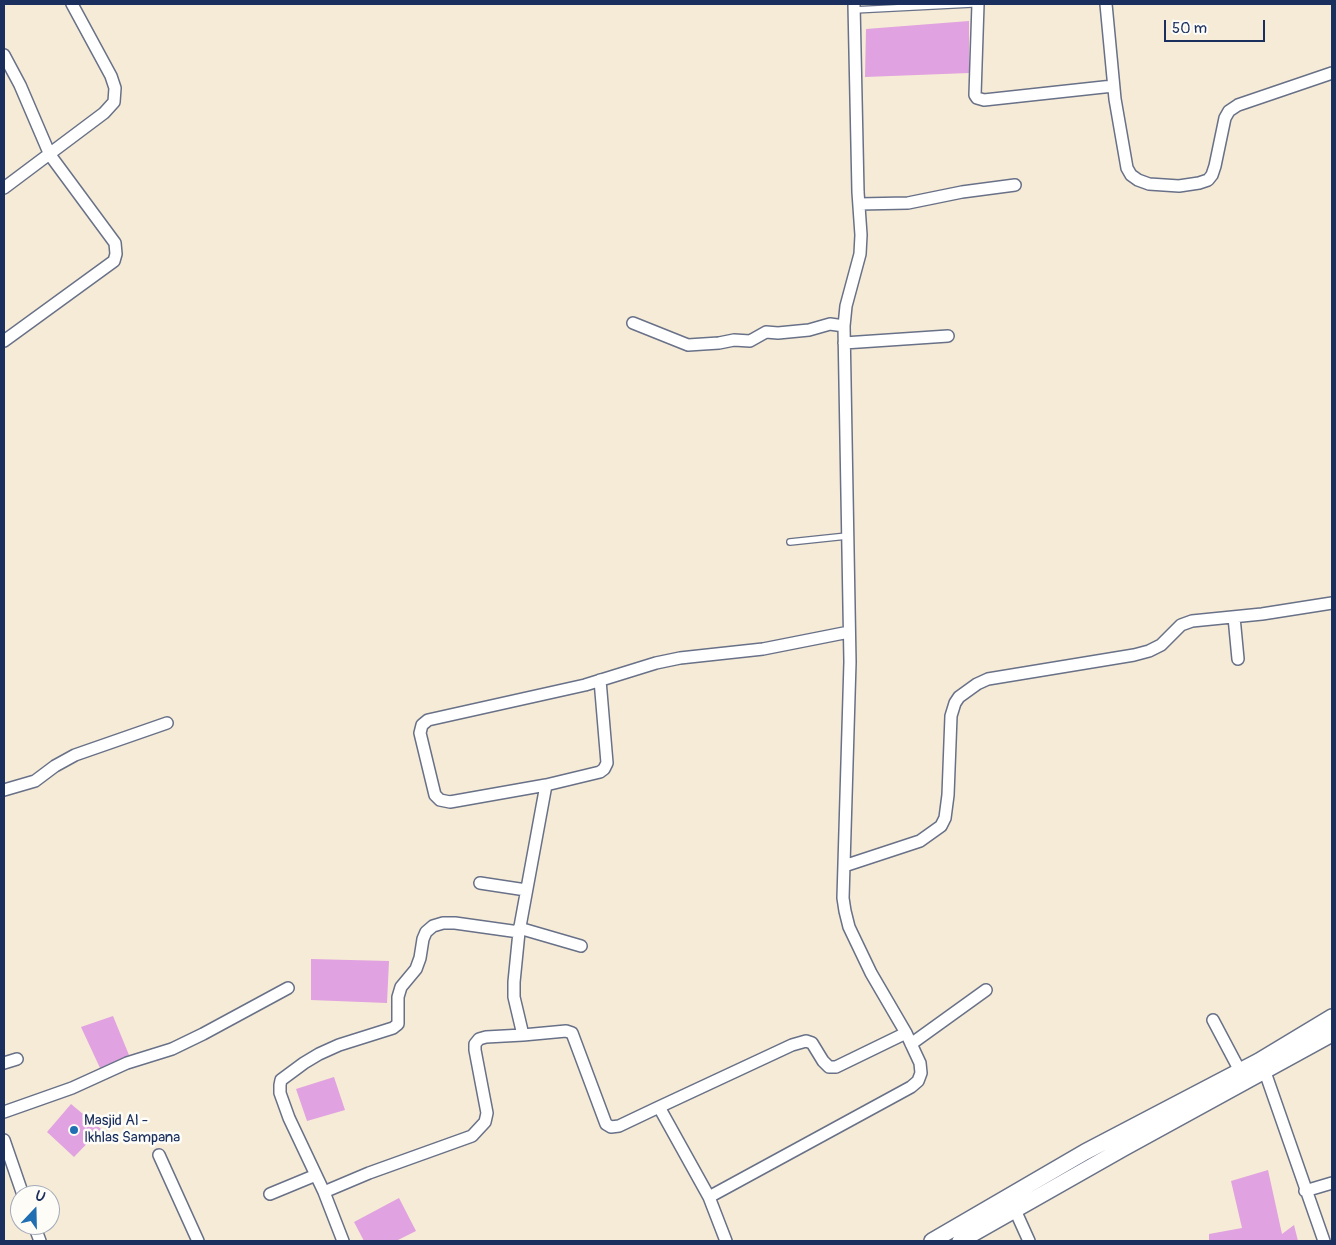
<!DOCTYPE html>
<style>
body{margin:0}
#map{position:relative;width:1336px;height:1245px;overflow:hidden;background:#f6ebd6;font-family:Pangolin,sans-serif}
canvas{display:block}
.frame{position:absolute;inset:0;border:5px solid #1b2f5e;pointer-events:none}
.north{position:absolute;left:10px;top:1185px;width:50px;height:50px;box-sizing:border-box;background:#fdfcf7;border:1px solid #a3aaba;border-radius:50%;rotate:21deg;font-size:14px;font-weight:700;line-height:20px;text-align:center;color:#1b2f5e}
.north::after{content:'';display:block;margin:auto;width:18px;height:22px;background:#1f6fb2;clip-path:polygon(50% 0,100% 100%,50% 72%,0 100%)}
.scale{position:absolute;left:1164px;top:20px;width:101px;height:22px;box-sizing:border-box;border:2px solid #1b2f5e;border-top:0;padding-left:6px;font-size:15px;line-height:18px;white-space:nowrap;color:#1b2f5e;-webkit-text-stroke:4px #fdfcf7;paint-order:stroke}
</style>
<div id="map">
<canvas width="1336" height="1245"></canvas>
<div class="frame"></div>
<div class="north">U</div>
<div class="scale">50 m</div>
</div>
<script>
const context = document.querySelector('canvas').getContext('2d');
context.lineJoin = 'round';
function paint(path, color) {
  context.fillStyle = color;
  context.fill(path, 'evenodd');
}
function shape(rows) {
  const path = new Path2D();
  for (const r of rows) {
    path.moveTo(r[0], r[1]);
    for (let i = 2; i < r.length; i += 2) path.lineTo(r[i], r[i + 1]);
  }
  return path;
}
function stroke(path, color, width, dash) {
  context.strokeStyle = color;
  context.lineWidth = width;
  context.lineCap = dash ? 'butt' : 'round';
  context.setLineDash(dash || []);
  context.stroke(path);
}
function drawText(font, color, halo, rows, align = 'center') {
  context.font = font + ' Pangolin,sans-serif';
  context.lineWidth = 5;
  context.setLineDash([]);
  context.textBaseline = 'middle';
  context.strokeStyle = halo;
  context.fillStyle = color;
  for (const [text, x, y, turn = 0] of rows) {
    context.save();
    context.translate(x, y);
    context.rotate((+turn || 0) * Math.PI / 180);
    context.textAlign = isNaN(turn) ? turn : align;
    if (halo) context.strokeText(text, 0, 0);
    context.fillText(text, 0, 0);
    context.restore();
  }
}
const building = shape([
 [969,21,969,73,865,77,866,29],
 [311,959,389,961,387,1003,311,1000],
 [113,1016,129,1055,100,1068,81,1027],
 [334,1077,345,1110,307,1121,296,1089],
 [71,1104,101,1129,74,1157,47,1132],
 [1268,1170,1282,1234,1294,1225,1298,1241,1209,1241,1209,1234,1242,1228,1231,1181],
 [399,1198,416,1231,396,1241,364,1241,354,1222]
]);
const lane = shape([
 [854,10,972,4],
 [790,542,847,536]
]);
const street = shape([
 [978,4,975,95,977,98,984,100,1113,86],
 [1106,4,1115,99,1127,168,1131,175,1138,180,1149,184,1179,186,1199,183,1208,180,1212,175,1215,166,1225,118,1229,111,1238,105,1332,73],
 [4,55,20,85,50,155,115,243,116,254,114,261,4,341],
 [4,188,104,113,114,102,115,88,111,76,72,4],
 [859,204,908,203,962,192,1015,185],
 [633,323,688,345,719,343,734,340,750,341,766,332,778,333,809,330,830,324,844,326],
 [844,343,948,336],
 [1234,617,1238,659],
 [600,680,607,763,604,769,600,772,546,785,450,802,440,800,435,795,420,733,422,725,428,720,585,685,656,663,680,658,763,649,849,632],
 [546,785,519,932,514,982,514,997,523,1035,566,1031,572,1033,606,1124,611,1127,619,1126,659,1107,709,1197],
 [4,790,35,781,55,766,75,755,167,723],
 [844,866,920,841,941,826,945,818,948,795,951,716,955,703,959,697,977,684,988,679,1134,655,1149,651,1161,645,1181,625,1192,621,1262,614,1332,603],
 [480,883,526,890],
 [519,928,581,946],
 [1213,1020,1240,1071],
 [911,1044,986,990],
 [4,1063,17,1059],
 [1261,1064,1265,1072,1324,1241],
 [659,1107,792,1045,806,1041,812,1043,823,1061,829,1067,836,1067,906,1033],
 [4,1112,72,1088,127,1063,172,1049,203,1034,288,988],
 [4,1140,23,1195],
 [159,1155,198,1241],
 [1305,1191,1332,1183],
 [324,1192,369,1173,472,1136,485,1122,487,1113,475,1050,475,1044,479,1039,486,1037,523,1035],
 [270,1194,316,1175],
 [1015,1210,1029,1241],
 [34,1225,40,1241],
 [343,1241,324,1192,289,1118,280,1093,280,1085,281,1080,304,1063,319,1054,339,1045,393,1028,398,1024,398,997,401,987,416,969,420,958,423,939,426,932,433,926,443,923,455,923,519,932],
 [726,1241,709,1197,911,1087,918,1081,921,1073,920,1063,906,1033,871,973,849,927,845,911,843,898,850,662,844,326,846,306,860,254,861,235,858,192,854,4]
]);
const secondary = shape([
 [932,1241,1085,1152,1259,1061,1332,1017],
 [960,1241,1124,1148,1332,1034]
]);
const markers = [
 [74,1130,5,"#1f6fb2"]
];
const poiNames = [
 ["Masjid Al -",84,1121],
 ["Ikhlas Sampana",84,1138]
];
paint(building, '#e0a2e0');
stroke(lane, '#687188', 8);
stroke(street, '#687188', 14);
stroke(secondary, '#687188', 18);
stroke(lane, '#fff', 5.5);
stroke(street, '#fff', 11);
stroke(secondary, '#fff', 15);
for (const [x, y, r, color] of markers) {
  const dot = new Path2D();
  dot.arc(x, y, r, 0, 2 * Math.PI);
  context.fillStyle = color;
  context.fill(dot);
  stroke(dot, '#fdfcf7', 2);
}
drawText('15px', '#1b2f5e', '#fdfcf7', poiNames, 'left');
</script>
